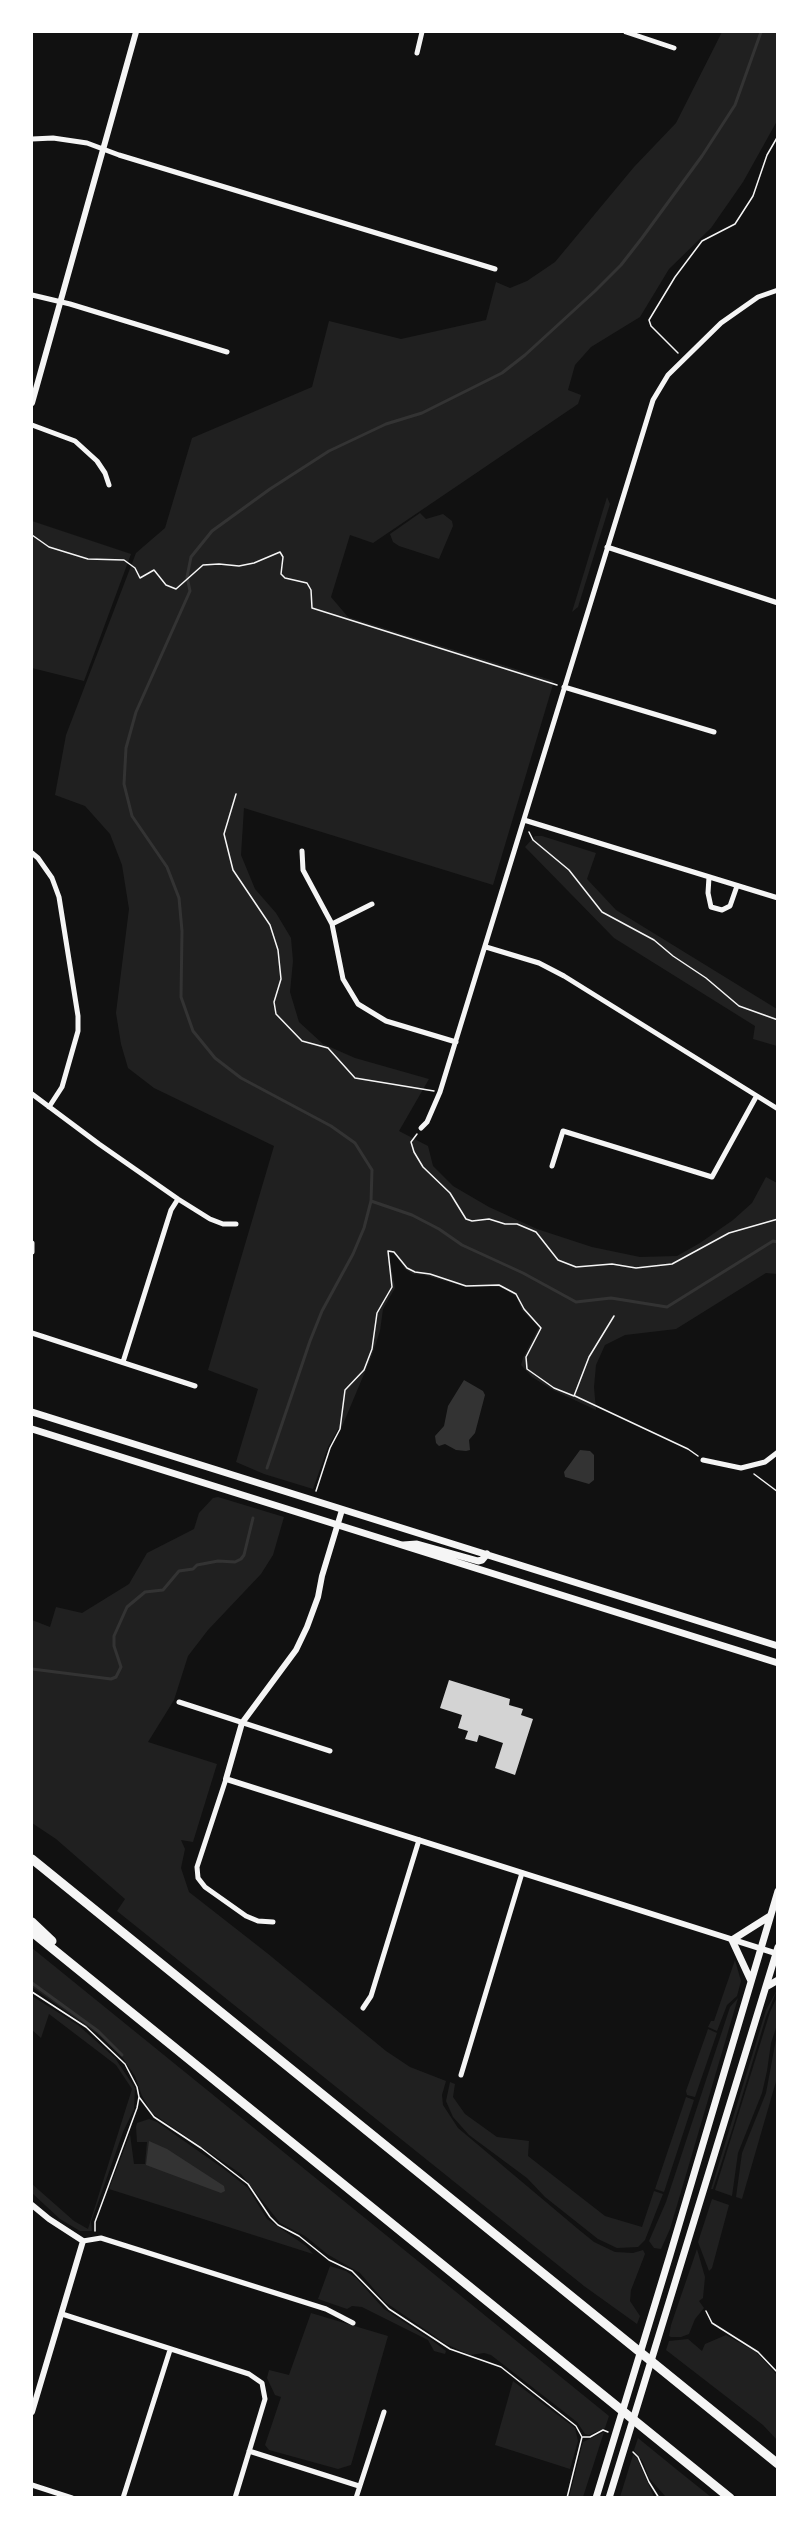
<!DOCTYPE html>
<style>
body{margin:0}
#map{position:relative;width:809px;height:2529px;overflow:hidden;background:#111;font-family:"Nunito Sans",sans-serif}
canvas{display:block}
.frame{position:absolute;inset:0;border:33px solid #fff;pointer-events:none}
</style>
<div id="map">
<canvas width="809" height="2529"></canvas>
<div class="frame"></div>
</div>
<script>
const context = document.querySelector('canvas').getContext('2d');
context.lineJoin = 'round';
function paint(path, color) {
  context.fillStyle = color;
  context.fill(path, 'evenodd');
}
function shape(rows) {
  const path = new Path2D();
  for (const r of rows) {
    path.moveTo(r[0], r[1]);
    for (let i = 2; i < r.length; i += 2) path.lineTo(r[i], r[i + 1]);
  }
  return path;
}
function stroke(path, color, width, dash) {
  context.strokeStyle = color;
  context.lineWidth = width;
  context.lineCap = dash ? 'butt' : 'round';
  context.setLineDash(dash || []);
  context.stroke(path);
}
const green = shape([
 [722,32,777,32,777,121,743,182,711,228,669,269,640,317,591,347,575,365,568,390,581,395,578,404,373,543,350,535,331,597,348,617,554,681,493,885,244,808,241,855,255,889,276,913,291,938,293,961,290,992,299,1022,323,1044,355,1058,429,1079,399,1131,428,1146,433,1166,453,1186,489,1207,537,1229,592,1247,640,1257,677,1256,700,1243,733,1220,752,1203,766,1177,777,1183,777,1274,766,1273,676,1329,625,1335,605,1345,596,1365,594,1387,596,1410,553,1390,532,1377,521,1365,523,1358,539,1327,522,1310,516,1296,500,1287,466,1287,424,1275,413,1274,405,1269,397,1257,391,1252,389,1254,395,1288,383,1309,380,1331,372,1355,341,1429,338,1429,328,1447,313,1489,264,1474,236,1462,258,1389,208,1370,274,1146,154,1088,128,1068,121,1044,116,1013,129,909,122,865,110,834,85,806,55,795,66,735,136,553,165,528,192,438,312,387,329,321,401,339,486,320,496,282,510,288,527,281,555,262,634,167,676,123],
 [607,497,610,504,578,607,572,612],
 [420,513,426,519,443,514,452,521,453,526,439,559,399,546,393,542,390,534],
 [32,521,131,554,84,681,32,668],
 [535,836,542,836,596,853,587,879,616,910,777,1009,777,1046,753,1039,755,1026,614,938,525,847],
 [218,1497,284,1517,273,1555,261,1574,208,1630,188,1656,174,1700,148,1742,217,1764,193,1842,181,1840,185,1849,181,1868,189,1892,267,1953,386,2051,410,2067,446,2081,442,2095,443,2105,458,2128,578,2229,594,2242,615,2252,633,2253,643,2250,645,2254,631,2290,630,2301,640,2316,637,2324,584,2286,117,1911,125,1899,56,1839,32,1823,32,1620,50,1627,56,1607,82,1613,129,1584,147,1553,194,1529,199,1513,213,1498],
 [32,1948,609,2416,605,2428,589,2435,585,2434,577,2422,491,2355,484,2353,470,2355,446,2344,385,2302,360,2273,327,2254,305,2236,280,2223,241,2174,152,2113,142,2096,135,2076,122,2057,99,2035,32,1987],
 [735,1960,741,1981,737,1996,727,2005,717,2031,708,2027,711,2021,714,2021],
 [777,1990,766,2017,732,2130,713,2189,711,2189,766,2010],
 [32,1996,78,2025,115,2058,135,2088,134,2109,123,2132,99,2200,91,2222,92,2231,80,2231,60,2219,32,2193,32,2184,74,2221,88,2229,132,2089,116,2065,49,2014,41,2038,32,2030],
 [777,1997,777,2025,771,2043,767,2071,762,2093,738,2153,732,2196,715,2190,770,2012],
 [738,1998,670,2229,661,2249,654,2248,649,2241,666,2202,730,2007],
 [708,2029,717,2033,695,2097,687,2095,686,2091],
 [777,2034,777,2078,742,2199,736,2197,742,2153,766,2093],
 [450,2082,455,2084,453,2097,465,2114,497,2137,529,2141,528,2156,605,2216,642,2227,654,2191,663,2194,645,2240,638,2247,617,2248,598,2239,545,2197,527,2178,469,2135,453,2117,446,2101],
 [686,2097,694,2100,664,2192,655,2189],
 [149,2119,157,2122,224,2169,248,2188,267,2219,306,2246,313,2254,109,2189,130,2134,134,2164,145,2164,147,2142,137,2142,136,2127,137,2123],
 [712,2199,729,2205,712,2268,709,2271,698,2242],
 [697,2249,705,2277,703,2298,699,2301,704,2308,695,2319,689,2334,681,2337,671,2337,669,2336,671,2325],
 [330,2266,346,2271,356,2278,384,2309,433,2341,446,2351,445,2354,434,2351,428,2340,362,2307,352,2306,347,2309,318,2299],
 [311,2313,388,2336,351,2465,338,2469,269,2450,265,2445,281,2397,275,2395,267,2378,269,2370,289,2375],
 [726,2335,756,2352,777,2375,777,2440,763,2425,666,2350,669,2341,688,2339,702,2351,705,2344],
 [513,2381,575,2428,578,2441,570,2469,495,2445],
 [604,2432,583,2497,569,2498,583,2442],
 [638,2438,676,2469,711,2497,665,2496,649,2478,643,2462,634,2450],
 [633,2455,637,2458,654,2497,620,2497]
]);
const water = shape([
 [464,1380,483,1391,485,1395,475,1433,469,1440,470,1450,466,1451,456,1450,445,1444,439,1446,436,1443,435,1436,444,1426,448,1406],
 [580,1450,590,1451,594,1455,594,1480,589,1484,565,1477,564,1472],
 [149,2141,167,2149,224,2186,225,2191,221,2193,146,2165]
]);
const stream = shape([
 [371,1201,412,1215,439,1229,462,1245,523,1273,576,1302,611,1298,667,1307,773,1241,778,1242],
 [267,1468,310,1341,322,1311,353,1254,364,1228,371,1201,372,1170,355,1143,331,1126,241,1078,215,1058,193,1031,181,997,182,931,179,898,167,867,132,816,124,784,126,748,136,712,190,591,187,577,191,557,212,531,270,489,329,451,386,424,422,413,502,373,525,355,595,291,621,265,642,238,702,156,735,105,761,32],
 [32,1669,111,1679,116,1677,121,1667,114,1646,114,1636,127,1607,145,1592,163,1590,179,1571,193,1569,197,1565,218,1561,235,1562,241,1559,244,1555,253,1518],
 [32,1983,98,2031,122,2055]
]);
const building = shape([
 [449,1680,510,1699,509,1705,523,1709,521,1715,533,1719,515,1775,495,1768,503,1743,479,1735,477,1742,465,1739,468,1731,458,1728,462,1715,440,1708]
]);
const path = shape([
 [678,353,651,326,649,320,675,277,702,241,735,224,753,196,767,155,778,136],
 [32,535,49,547,88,559,124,560,135,568,140,578,154,570,166,585,176,589,203,565,219,564,239,566,254,563,280,552,283,557,281,574,285,578,307,583,311,590,312,608,557,685],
 [236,794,224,834,233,870,270,925,278,950,281,979,274,1002,276,1014,302,1041,328,1048,355,1078,434,1091],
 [529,832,533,840,569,870,602,912,654,940,673,956,706,978,739,1006,778,1020],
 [417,1134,411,1142,414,1152,423,1167,450,1193,466,1219,472,1221,489,1219,505,1224,517,1224,536,1232,558,1260,576,1267,612,1264,636,1268,672,1264,729,1233,778,1219],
 [575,1396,688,1449,698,1456],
 [754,1474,778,1492],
 [316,1491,330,1448,340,1429,345,1390,364,1370,372,1349,377,1313,392,1287,388,1251,394,1252,407,1268,415,1272,430,1274,466,1286,499,1285,516,1294,524,1309,541,1328,526,1357,527,1369,554,1388,574,1396,589,1357,614,1316],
 [32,1992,86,2027,125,2064,137,2087,139,2097,137,2108,95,2222,95,2231],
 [139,2097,154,2117,201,2148,248,2184,270,2217,278,2225,299,2236,329,2260,352,2271,389,2309,450,2349,501,2367,576,2426,582,2437,567,2498],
 [706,2311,712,2323,758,2352,778,2373],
 [583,2437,590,2437,603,2430,608,2432],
 [633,2452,638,2457,649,2482,659,2498]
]);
const minor = shape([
 [626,32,674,48],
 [417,53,422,32],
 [32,139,53,138,87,143,119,155,495,269],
 [32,295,70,304,227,352],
 [32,425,75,441,97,461,105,473,109,485],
 [607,547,778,603],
 [564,687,714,732],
 [524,820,778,898],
 [302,851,303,870,332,924,343,979,358,1004,386,1021,456,1042],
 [32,853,38,858,52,878,59,897,78,1016,78,1031,62,1087,49,1107],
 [709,877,708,893,711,907,722,910,730,906,737,886],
 [332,924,372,904],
 [486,947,539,963,564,976,778,1109],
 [32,1094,99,1144,178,1199,210,1219,223,1224,236,1224],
 [421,1128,427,1122,440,1092,653,400,668,375,721,323,758,297,778,290],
 [552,1166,563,1131,712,1177,756,1097],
 [32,1243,32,1252],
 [32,1333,195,1386],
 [123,1362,171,1210,178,1199],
 [703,1460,741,1468,765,1462,778,1452],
 [179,1702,330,1751],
 [226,1779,197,1867,198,1878,205,1887,246,1916,258,1921,273,1922],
 [363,2008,371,1996,419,1840],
 [461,2075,522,1873],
 [83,2241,101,2238,326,2309,353,2323],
 [62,2314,249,2374,262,2383,265,2399,235,2498],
 [249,2451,359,2486],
 [32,2485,72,2498],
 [123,2498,170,2350],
 [356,2498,384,2412]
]);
const tertiary = shape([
 [32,403,136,32],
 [342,1510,322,1576,318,1597,307,1627,296,1650,242,1723,226,1779,778,1954],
 [32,2205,49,2219,83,2241,32,2412]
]);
const secondary = shape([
 [32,1412,778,1646],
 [32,1429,778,1663],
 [403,1545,417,1544,478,1561,482,1560,487,1554],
 [751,1981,732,1940,770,1916],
 [766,1987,778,1980],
 [596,2498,670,2255,778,1891],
 [609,2498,778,1947]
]);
const motorway = shape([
 [32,1859,778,2464],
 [32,1922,52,1941],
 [32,1932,730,2498]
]);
paint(green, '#202020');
paint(water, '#333');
stroke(stream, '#333', 3);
paint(building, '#d3d3d3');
stroke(path, '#f5f5f5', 1.5);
stroke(minor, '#f5f5f5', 5);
stroke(tertiary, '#f5f5f5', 6);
stroke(secondary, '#f5f5f5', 7);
stroke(motorway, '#f5f5f5', 9);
</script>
